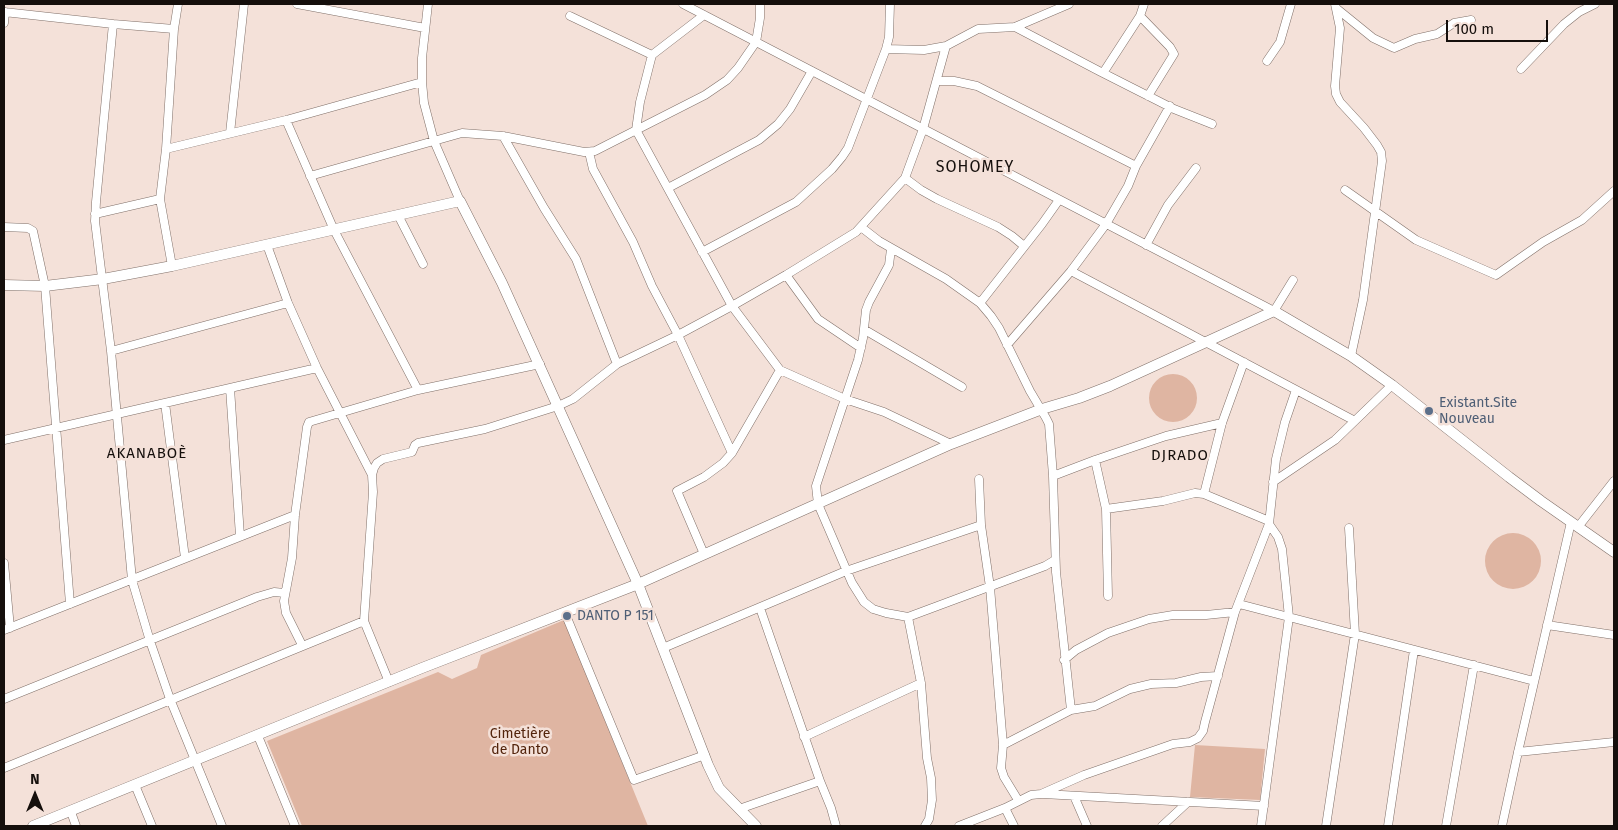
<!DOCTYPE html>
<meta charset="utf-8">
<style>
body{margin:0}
#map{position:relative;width:1618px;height:830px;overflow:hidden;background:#f4e1d9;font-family:"Fira Sans",sans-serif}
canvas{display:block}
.frame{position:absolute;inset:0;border:5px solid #150f0c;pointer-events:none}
.north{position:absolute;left:10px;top:770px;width:50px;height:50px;-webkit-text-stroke:4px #f4e1d9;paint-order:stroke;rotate:0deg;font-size:14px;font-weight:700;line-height:20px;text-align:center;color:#150f0c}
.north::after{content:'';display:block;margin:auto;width:18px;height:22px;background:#150f0c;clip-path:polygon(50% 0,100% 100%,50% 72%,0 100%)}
.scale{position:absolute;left:1446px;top:20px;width:102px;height:22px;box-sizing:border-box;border:2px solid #150f0c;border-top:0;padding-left:6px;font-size:15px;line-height:18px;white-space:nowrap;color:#150f0c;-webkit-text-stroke:4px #f4e1d9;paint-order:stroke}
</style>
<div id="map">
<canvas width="1618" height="830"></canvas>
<div class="frame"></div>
<div class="north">N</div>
<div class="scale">100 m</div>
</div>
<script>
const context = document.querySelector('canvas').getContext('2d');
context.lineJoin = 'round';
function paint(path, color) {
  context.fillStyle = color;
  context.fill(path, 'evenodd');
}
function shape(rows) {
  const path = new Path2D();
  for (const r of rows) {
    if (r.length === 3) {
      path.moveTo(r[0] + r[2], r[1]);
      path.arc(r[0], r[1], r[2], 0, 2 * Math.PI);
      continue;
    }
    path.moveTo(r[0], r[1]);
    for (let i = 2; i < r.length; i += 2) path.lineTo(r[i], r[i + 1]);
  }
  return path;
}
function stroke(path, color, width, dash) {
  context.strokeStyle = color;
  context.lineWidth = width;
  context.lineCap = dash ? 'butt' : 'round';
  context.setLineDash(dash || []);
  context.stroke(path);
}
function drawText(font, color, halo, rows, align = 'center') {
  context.font = font + ' "Fira Sans",sans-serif';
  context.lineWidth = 5;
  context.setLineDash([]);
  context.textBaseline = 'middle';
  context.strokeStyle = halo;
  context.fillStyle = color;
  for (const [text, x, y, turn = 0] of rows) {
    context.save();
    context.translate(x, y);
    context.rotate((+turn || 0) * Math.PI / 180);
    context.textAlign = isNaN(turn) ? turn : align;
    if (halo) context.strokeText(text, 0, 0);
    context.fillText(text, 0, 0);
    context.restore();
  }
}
const green = shape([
 [1173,398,24],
 [1513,561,28],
 [564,620,648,826,302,826,267,741,438,672,452,679,477,668,481,655],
 [1195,745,1265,749,1260,800,1190,797]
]);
const minor = shape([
 [297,4,425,28],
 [428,4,422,58,422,82,424,103,434,141,460,201],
 [683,4,1274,311,1293,280],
 [1144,4,1140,16,1170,47,1174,54,1148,96],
 [1335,4,1340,28,1335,86,1336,94,1340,102,1364,128,1377,145,1381,152,1382,161,1363,300,1351,356],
 [1336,8,1373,38,1394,48,1415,39,1437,34,1454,23,1471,20],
 [4,12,113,24,96,202,95,221,111,351,132,580,150,641,170,699,222,826],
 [704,15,652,55,640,102,636,130,732,306,780,370,845,399,884,412,951,444],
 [570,16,652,55],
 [4,23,5,12],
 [113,24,174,29],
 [1015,27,1099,71,1174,109,1212,124],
 [886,49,924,50,946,46,978,29,1015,27,1069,4],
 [1267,61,1280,42,1291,4],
 [1521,69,1564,24,1579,12,1595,4],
 [1103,73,1140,16],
 [937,81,954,81,977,86,1136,166],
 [286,120,334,230,418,390],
 [230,133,244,4],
 [503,136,544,208,576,259,617,364],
 [166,149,286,120,422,82],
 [589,152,593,169,633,242,652,286,678,335,732,453],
 [310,176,462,133,503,136,584,152,595,151,705,95,727,80,738,68,756,42,760,18,760,4],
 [905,178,921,190,937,199,998,227,1012,236,1024,246],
 [668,188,759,140,778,124,790,109,812,71],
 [1345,190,1416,240,1496,275,1543,242,1582,220,1614,191],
 [95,214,160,199],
 [398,215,423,264],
 [4,227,28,228,33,231,45,286,70,604],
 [861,227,879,241,946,279,980,303,991,316,999,328,1030,391,1046,418,1049,424,1053,476,1056,572,1071,710],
 [267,245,288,303,317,368,372,475,373,492,364,621,389,682],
 [1146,245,1168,205,1196,168],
 [891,249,889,265,869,302,866,310,863,338,858,360,816,486,818,504,852,583,864,602,873,609,886,613,908,617,1045,566,1055,560],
 [702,252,796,202,832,169,842,157,848,148,886,49,889,37,890,4],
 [172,266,160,199,166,149,174,29,178,4],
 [1071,271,1355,421],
 [786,275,818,319,861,348],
 [980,303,1042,224,1059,200],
 [865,330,962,387],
 [1007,345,1071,271,1106,224,1128,186,1136,166,1170,106],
 [111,351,288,303],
 [230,388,240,536],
 [165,403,185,558],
 [4,440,317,368],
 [1095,460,1106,509,1108,596],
 [372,475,374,468,377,463,383,459,412,452,415,445,418,443,485,429,558,406,573,399,617,364,678,335,732,306,786,275,856,232,905,178,923,129,946,46],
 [1053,476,1095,460,1166,436,1222,423],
 [979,479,981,525,990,587,1003,745,1001,768,1004,777,1018,800],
 [1273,482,1335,440,1392,385],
 [1204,494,1222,423,1244,362],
 [1106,509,1163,501,1195,493,1204,494,1269,521],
 [1578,527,1614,481],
 [704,554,677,491,704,477,723,463,732,453,780,370],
 [4,563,10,628],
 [1239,604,1534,681],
 [565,613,634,780,705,755],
 [908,617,921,683,927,758,931,778,932,800,929,819,925,826],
 [1547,625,1614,635],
 [4,630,295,515],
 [302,645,286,613,284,601,292,558,295,515,307,427,309,422,418,390,540,364],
 [663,648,846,571,981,525],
 [1064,660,1076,650,1108,633,1149,619,1173,615,1206,615,1235,612],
 [4,699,257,597,274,592,285,593],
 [258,736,295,826],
 [804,737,921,683],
 [1003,745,1071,710,1095,706,1130,689,1151,684,1176,683,1201,677,1218,676],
 [1518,752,1614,742],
 [4,768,364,621],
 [820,781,831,808,836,826],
 [135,785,152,826],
 [1043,794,1264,806],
 [1074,796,1087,826],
 [1005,808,1014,826],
 [739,809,820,781,760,608],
 [71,812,76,826],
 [959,826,1005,808,1031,795,1041,794,1084,775,1173,744,1190,742,1198,738,1203,731,1205,722,1235,612,1269,524,1276,459,1285,422,1296,390],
 [1162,826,1188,802],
 [1261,826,1289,617,1282,549,1278,537,1269,524],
 [1326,826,1355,634,1349,528],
 [1388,826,1414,650],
 [1446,826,1474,665],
 [1502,826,1518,752,1571,522]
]);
const tertiary = shape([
 [4,285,45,286,103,279,172,266,460,201,502,283,638,584,708,765,719,788,756,826],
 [33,826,422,668,638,584,951,444,1042,409,1079,398,1110,386,1274,311,1351,356,1392,385,1509,477,1541,501,1614,552]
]);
const markers = [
 [1429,411,5,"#5c6f8a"],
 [567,616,5,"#5c6f8a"]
];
const serviceNames = [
 ["Existant.Site",1439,403],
 ["Nouveau",1439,419],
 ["DANTO P 151",577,616]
];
const parkNames = [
 ["Cimetière",520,734],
 ["de Danto",520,750]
];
const neighbourhoodNames = [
 ["AKANABOÈ",147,454],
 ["DJRADO",1180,456]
];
const quarterNames = [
 ["SOHOMEY",975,168]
];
paint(green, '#dfb5a2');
stroke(minor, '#807069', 9);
stroke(tertiary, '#807069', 11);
stroke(minor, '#fff', 8);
stroke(tertiary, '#fff', 10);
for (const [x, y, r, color] of markers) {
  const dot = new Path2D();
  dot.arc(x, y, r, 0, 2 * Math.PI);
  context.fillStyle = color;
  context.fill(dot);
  stroke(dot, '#f4e1d9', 2);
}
drawText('14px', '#4e5e75', '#f4e1d9', serviceNames, 'left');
drawText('14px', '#53240c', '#f4e1d9', parkNames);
context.letterSpacing = '1px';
drawText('15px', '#150f0c', '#f4e1d9', neighbourhoodNames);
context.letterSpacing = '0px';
context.letterSpacing = '1px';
drawText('16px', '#150f0c', '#f4e1d9', quarterNames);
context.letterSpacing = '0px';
</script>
